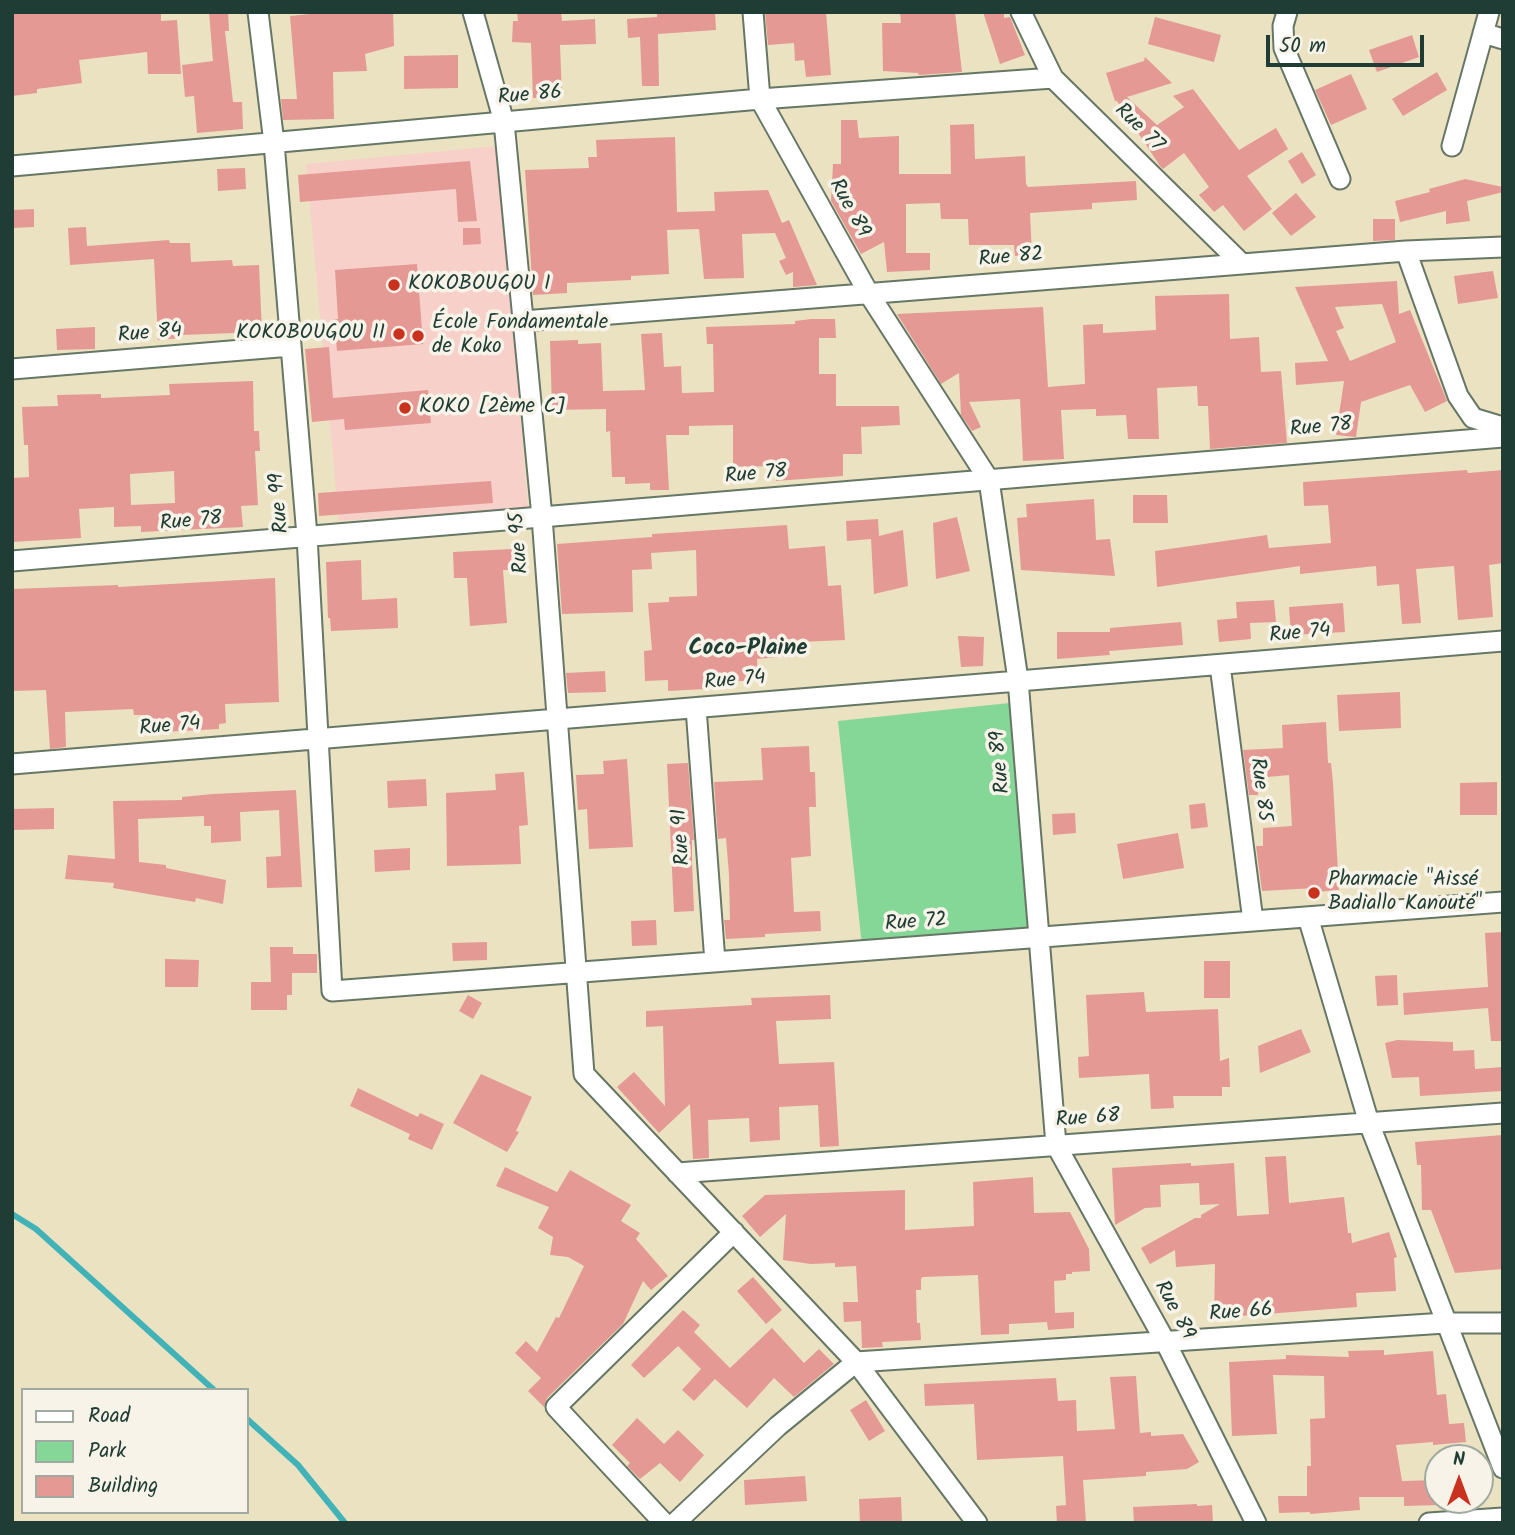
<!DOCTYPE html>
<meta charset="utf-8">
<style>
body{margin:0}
#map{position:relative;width:1515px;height:1535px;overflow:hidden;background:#eae2c1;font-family:Kalam,sans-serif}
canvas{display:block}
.frame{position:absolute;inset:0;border:14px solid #1f3d34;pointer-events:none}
.legend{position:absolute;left:21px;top:1388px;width:228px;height:126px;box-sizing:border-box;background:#f7f3e8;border:2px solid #a1aaa0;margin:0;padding:9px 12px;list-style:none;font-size:21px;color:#1f3d34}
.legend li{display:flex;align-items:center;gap:14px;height:35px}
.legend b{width:35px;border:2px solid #a1aaa0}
.north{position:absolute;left:1424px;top:1444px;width:70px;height:70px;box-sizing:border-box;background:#f7f3e8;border:2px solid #a1aaa0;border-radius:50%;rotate:0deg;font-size:19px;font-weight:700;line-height:28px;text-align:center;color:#1f3d34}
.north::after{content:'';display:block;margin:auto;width:24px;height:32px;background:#c8321e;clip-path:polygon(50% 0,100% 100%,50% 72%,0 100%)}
.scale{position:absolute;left:1266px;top:35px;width:158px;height:32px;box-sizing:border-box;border:4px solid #1f3d34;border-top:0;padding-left:9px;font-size:21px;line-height:24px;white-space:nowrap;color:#1f3d34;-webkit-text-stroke:5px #f7f3e8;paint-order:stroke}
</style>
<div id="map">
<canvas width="1515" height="1535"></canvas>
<div class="frame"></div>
<ul class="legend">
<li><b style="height:9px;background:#fff"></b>Road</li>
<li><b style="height:19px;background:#85d798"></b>Park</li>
<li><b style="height:19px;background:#e59995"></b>Building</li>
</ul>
<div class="north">N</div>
<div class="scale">50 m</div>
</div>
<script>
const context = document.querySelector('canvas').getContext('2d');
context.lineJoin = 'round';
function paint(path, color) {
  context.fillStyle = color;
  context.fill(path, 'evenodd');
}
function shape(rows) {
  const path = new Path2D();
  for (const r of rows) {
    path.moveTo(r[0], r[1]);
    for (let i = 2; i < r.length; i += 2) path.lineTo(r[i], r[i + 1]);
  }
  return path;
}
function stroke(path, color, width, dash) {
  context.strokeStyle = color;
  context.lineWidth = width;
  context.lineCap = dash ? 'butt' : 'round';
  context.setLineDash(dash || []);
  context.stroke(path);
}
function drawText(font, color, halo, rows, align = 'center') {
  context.font = font + ' Kalam,sans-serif';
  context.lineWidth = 7;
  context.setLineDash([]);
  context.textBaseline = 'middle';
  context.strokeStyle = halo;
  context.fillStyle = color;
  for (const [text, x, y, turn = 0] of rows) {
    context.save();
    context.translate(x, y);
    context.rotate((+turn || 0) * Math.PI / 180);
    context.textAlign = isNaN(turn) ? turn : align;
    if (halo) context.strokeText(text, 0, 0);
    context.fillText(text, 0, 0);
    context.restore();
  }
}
const built = shape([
 [498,146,528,508,339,521,306,164]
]);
const green = shape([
 [1019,702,1042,928,862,946,838,721]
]);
const stream = shape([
 [12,1214,36,1229,214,1390],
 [247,1419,298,1465,345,1523]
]);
const building = shape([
 [12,12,161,12,161,21,177,20,181,74,148,74,147,52,79,60,82,83,37,89,37,93,12,96],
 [209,12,228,12,229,31,225,31,233,102,242,102,243,129,197,133,194,96,185,97,182,65,213,61],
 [329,12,393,12,394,46,365,54,367,71,333,72,334,119,283,120,281,99,297,99,290,16],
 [517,12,561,12,562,21,595,19,596,44,560,45,562,97,533,98,531,43,512,42,513,21,518,21],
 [715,12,716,30,658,34,659,86,642,86,640,37,628,38,627,19,657,17,657,13],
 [765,12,826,12,831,75,806,77,804,60,795,61,794,43,768,45],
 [900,12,955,12,962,72,919,75,918,73,883,71,882,23,901,23],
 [983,12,1004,12,1004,18,1010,17,1025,55,1000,64],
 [1155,17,1221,35,1214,62,1148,44],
 [1412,35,1419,57,1377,72,1369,50],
 [458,55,458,88,404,89,404,56],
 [1145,57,1172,83,1127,97,1157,125,1184,107,1173,96,1193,89,1239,150,1276,128,1288,149,1247,176,1272,209,1244,231,1223,205,1214,212,1199,195,1209,187,1184,153,1163,169,1160,166,1117,101,1115,101,1106,73,1144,61],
 [1437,72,1447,90,1403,116,1392,99],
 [1351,74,1367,109,1331,125,1315,90],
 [841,120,857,120,859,138,899,136,899,174,951,174,950,125,974,124,975,159,1025,156,1026,184,1028,187,1136,181,1137,200,1092,203,1092,209,1030,213,1032,255,1015,256,1014,245,969,245,968,219,941,219,940,203,906,204,906,253,930,253,930,270,887,272,884,242,861,254,831,201,833,164,841,164],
 [675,137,677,212,715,211,714,192,768,190,782,223,789,220,817,285,793,287,793,272,786,275,779,261,786,258,775,233,742,234,744,278,704,279,699,229,667,230,669,274,631,276,631,280,567,283,567,293,533,295,525,170,589,168,588,157,597,157,596,140],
 [1302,152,1316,175,1302,184,1288,161],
 [470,161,477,221,458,222,456,189,300,202,298,175],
 [245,168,246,189,218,191,217,169],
 [1465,179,1503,187,1503,192,1467,201,1470,221,1446,224,1446,211,1400,222,1395,201,1430,192,1429,189],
 [1296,193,1316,217,1291,236,1272,213],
 [34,209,34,227,13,228,12,210],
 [1373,219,1395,219,1395,240,1373,241],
 [86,227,87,246,169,240,170,243,190,243,191,262,232,260,233,266,259,265,262,332,181,335,181,338,158,340,154,259,70,265,68,228],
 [463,228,480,228,481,244,463,245],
 [417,264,423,344,337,351,334,319,338,319,335,270],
 [1493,271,1498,298,1458,304,1454,276],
 [1397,281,1399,314,1410,310,1447,401,1425,412,1410,385,1361,402,1356,437,1336,435,1344,381,1296,385,1295,363,1328,361,1295,287],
 [1382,304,1396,342,1350,361,1336,331,1344,328,1335,307],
 [1229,294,1230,339,1259,337,1261,372,1281,371,1287,443,1210,449,1208,406,1198,406,1197,386,1157,388,1159,439,1128,439,1126,415,1096,416,1096,409,1061,410,1064,459,1023,461,1020,399,969,402,981,427,972,431,961,415,959,373,941,384,897,314,1043,307,1048,387,1085,384,1083,325,1103,324,1103,333,1156,330,1155,296],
 [811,319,835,319,836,338,819,338,819,374,836,374,836,406,899,406,900,425,861,427,862,454,843,454,843,476,776,481,776,466,733,467,733,425,689,426,689,435,666,435,669,490,650,490,650,483,625,484,625,477,612,477,610,431,606,432,606,409,552,410,550,341,578,340,578,344,601,343,603,391,645,390,641,334,662,333,664,367,681,366,682,393,714,392,713,344,707,344,706,327,795,324,795,321],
 [95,327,95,349,57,350,56,329],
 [329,347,333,398,428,390,431,423,345,430,344,419,312,422,305,349],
 [253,381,254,431,259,431,260,451,255,451,258,505,241,506,243,527,141,532,141,526,114,527,114,507,79,509,81,538,12,542,12,478,29,477,28,445,24,445,22,407,58,406,57,395,101,394,101,398,170,395,169,384],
 [174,471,175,503,131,505,130,474],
 [1467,470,1468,473,1503,470,1503,563,1489,565,1493,617,1458,620,1454,566,1416,569,1421,623,1402,624,1399,584,1377,586,1376,566,1300,574,1300,566,1157,587,1155,551,1267,535,1269,548,1331,543,1328,505,1304,506,1303,482],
 [491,481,493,503,319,516,318,493],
 [1133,495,1167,495,1168,523,1133,523],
 [1094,499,1096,540,1110,539,1115,576,1021,570,1017,518,1027,517,1026,504],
 [957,517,970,571,936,579,933,523],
 [878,519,879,536,903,530,908,586,874,594,871,539,847,541,846,521],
 [787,525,789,549,825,546,828,586,841,585,845,640,800,642,801,655,757,659,758,680,723,682,723,686,705,687,705,689,668,691,668,680,645,681,644,651,652,650,648,603,669,602,669,597,697,596,696,550,651,553,652,569,632,570,633,612,562,614,557,544,652,537,652,534,684,532],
 [512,549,512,570,503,570,507,623,470,626,467,578,454,578,453,552],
 [361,560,362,600,397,598,398,628,331,631,330,618,328,618,326,562],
 [275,578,279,702,225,704,226,723,219,724,219,729,145,733,144,715,134,715,133,709,65,712,66,747,50,749,46,690,12,691,12,589,118,585,118,587],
 [1274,600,1276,622,1250,623,1251,639,1219,642,1217,620,1237,618,1236,602],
 [1343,603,1345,632,1291,635,1289,607],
 [1181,622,1183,645,1109,651,1110,655,1057,659,1057,632,1110,632,1110,628],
 [958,636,984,637,983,666,961,667],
 [605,671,606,692,568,693,566,673],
 [1400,692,1401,728,1339,731,1337,695],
 [1326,722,1328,763,1331,763,1333,783,1339,890,1315,892,1315,888,1262,891,1256,846,1263,846,1263,828,1292,826,1289,775,1257,778,1258,795,1249,795,1243,750,1283,748,1282,725],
 [809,746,810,772,815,772,816,807,809,807,811,856,791,858,794,912,820,911,821,931,765,934,765,937,726,939,724,920,730,920,729,875,726,838,718,839,714,782,763,780,761,748],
 [627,759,633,847,589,849,587,809,578,810,576,775,604,774,603,761],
 [688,763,694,840,692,840,692,862,694,911,674,912,667,764],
 [524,772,528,825,519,826,521,864,447,866,446,793,496,790,495,774],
 [426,779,427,806,388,808,387,781],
 [1497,782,1497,815,1460,815,1460,783],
 [296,790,302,887,267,888,266,857,281,856,279,810,240,812,241,841,211,843,211,826,204,826,204,816,138,819,139,862,166,865,166,868,226,880,223,904,196,898,195,902,113,888,114,883,65,879,68,855,115,859,113,801,182,800,182,797,213,794],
 [1205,803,1208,827,1191,829,1189,805],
 [54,808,54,829,12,830,12,809],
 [1075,813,1076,833,1053,835,1052,814],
 [1178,833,1184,868,1123,879,1117,844],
 [410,848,410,870,375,872,374,850],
 [656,920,657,945,632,946,631,921],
 [1503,932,1503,1041,1491,1041,1488,1008,1404,1015,1403,993,1488,987,1485,933],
 [487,942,487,960,453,961,452,943],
 [270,947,293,947,293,954,317,954,317,973,292,973,292,995,287,995,287,1010,251,1010,251,982,271,982],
 [165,959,199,960,198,987,165,987],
 [1204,961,1230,961,1230,998,1204,998],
 [1397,975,1398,1005,1377,1006,1375,976],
 [1144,992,1146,1012,1218,1009,1220,1061,1229,1058,1230,1087,1222,1087,1222,1096,1173,1096,1174,1108,1151,1109,1149,1074,1079,1078,1078,1057,1089,1056,1086,995],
 [468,995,482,1003,473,1019,459,1011],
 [830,995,831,1019,776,1021,779,1064,834,1062,839,1146,820,1147,818,1105,779,1107,780,1140,750,1142,749,1118,708,1120,709,1158,693,1159,690,1104,659,1133,617,1087,634,1072,665,1106,663,1026,646,1027,646,1011,752,1005,751,998],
 [1301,1029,1311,1052,1260,1073,1258,1046],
 [1397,1040,1453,1042,1453,1051,1474,1050,1475,1069,1503,1067,1503,1091,1420,1096,1419,1077,1392,1078,1385,1043],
 [481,1074,532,1097,516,1131,519,1132,507,1152,453,1123],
 [358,1088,418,1117,420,1113,444,1124,432,1150,408,1139,410,1134,350,1106],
 [1503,1135,1503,1269,1455,1273,1431,1210,1422,1210,1421,1165,1417,1165,1415,1142],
 [1286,1156,1289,1203,1344,1197,1348,1233,1351,1233,1352,1243,1389,1232,1397,1257,1394,1258,1396,1291,1356,1293,1357,1307,1214,1318,1215,1264,1176,1267,1175,1250,1150,1264,1141,1248,1195,1218,1201,1218,1201,1215,1220,1204,1200,1205,1199,1183,1160,1185,1161,1207,1145,1208,1115,1225,1112,1168,1191,1163,1191,1166,1234,1163,1237,1216,1269,1214,1265,1157],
 [505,1167,557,1192,570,1170,631,1205,621,1221,640,1233,636,1239,668,1276,651,1290,643,1281,623,1324,547,1398,544,1407,528,1391,541,1378,515,1353,526,1341,537,1352,556,1317,559,1318,584,1266,568,1257,550,1255,553,1237,538,1228,549,1207,496,1186],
 [1033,1177,1034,1213,1070,1212,1089,1249,1090,1271,1072,1272,1072,1274,1066,1274,1066,1280,1054,1281,1055,1313,1074,1312,1074,1328,1048,1330,1047,1322,1009,1324,1009,1334,981,1335,978,1275,923,1277,921,1279,921,1290,916,1290,917,1323,920,1323,921,1340,882,1342,883,1347,862,1348,861,1321,844,1322,843,1302,858,1302,856,1266,835,1267,835,1263,811,1264,783,1260,786,1214,760,1237,742,1216,765,1195,905,1190,905,1230,974,1226,973,1182],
 [753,1277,782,1310,766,1324,737,1291],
 [683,1310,700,1325,694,1332,730,1368,772,1328,804,1363,819,1349,834,1364,794,1397,774,1378,747,1408,715,1379,694,1401,682,1390,701,1369,678,1346,644,1378,631,1365],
 [1384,1350,1384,1355,1433,1351,1437,1395,1446,1394,1449,1424,1464,1423,1466,1442,1433,1445,1433,1442,1396,1445,1402,1481,1438,1480,1438,1505,1404,1506,1404,1497,1359,1497,1360,1510,1310,1514,1310,1512,1279,1513,1278,1496,1307,1496,1307,1466,1311,1466,1310,1419,1325,1418,1324,1376,1273,1375,1277,1434,1232,1436,1229,1362,1286,1359,1286,1355,1349,1357,1348,1351],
 [1136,1376,1140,1433,1151,1432,1151,1436,1183,1434,1199,1462,1187,1469,1146,1472,1146,1476,1083,1480,1086,1523,1057,1523,1056,1506,1066,1505,1063,1456,977,1460,974,1404,925,1406,924,1384,1056,1378,1058,1401,1076,1400,1077,1431,1115,1429,1110,1377],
 [866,1400,885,1431,869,1441,850,1410],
 [637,1418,664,1444,678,1430,704,1455,680,1482,660,1463,640,1479,627,1466,630,1463,612,1445],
 [805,1476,807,1501,745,1505,744,1480],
 [901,1497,902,1523,860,1523,859,1499],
 [1197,1504,1197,1506,1212,1505,1213,1523,1134,1523,1133,1507]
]);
const street = shape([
 [258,12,274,143,307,536,332,991,1503,902],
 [473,12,504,122,542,517,584,1074,856,1362,977,1523],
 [753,12,760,99,869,294,989,480,1018,680,1056,1145,1165,1341,1256,1523],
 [1021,12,1053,78,1242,264],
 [1287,12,1283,26,1284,48,1340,179],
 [1483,33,1503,39],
 [1452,146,1489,12],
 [12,166,760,99,1053,78],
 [1406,251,1458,396,1473,418,1503,427],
 [523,321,1406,251,1503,247],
 [12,369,291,346],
 [12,561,1503,437],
 [1220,665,1253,921],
 [696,708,715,962],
 [12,764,1503,641],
 [1308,917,1369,1123,1503,1468],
 [677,1173,1503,1113],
 [664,1523,556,1407,734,1232],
 [675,1523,778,1426,856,1362,1445,1323,1503,1323],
 [1429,1523,1503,1518]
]);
const markers = [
 [394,285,7,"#c8321e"],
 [399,334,7,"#c8321e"],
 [418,336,7,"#c8321e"],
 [405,408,7,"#c8321e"],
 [1314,893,7,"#c8321e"]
];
const streetNames = [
 ["Rue 86",530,97,-5],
 ["Rue 77",1138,129,44],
 ["Rue 89",848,209,61],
 ["Rue 82",1011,259,-5],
 ["Rue 84",150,335,-5],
 ["Rue 78",1321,429,-5],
 ["Rue 78",756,476,-5],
 ["Rue 99",281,503,-95],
 ["Rue 78",191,523,-5],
 ["Rue 95",521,543,-94],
 ["Rue 74",1300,635,-5],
 ["Rue 74",735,682,-5],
 ["Rue 74",170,728,-5],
 ["Rue 89",1002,762,-95],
 ["Rue 85",1259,790,83],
 ["Rue 91",683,837,-94],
 ["Rue 72",916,924,-4],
 ["Rue 68",1088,1120,-4],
 ["Rue 89",1173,1311,62],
 ["Rue 66",1241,1314,-4]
];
const poiNames = [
 ["KOKOBOUGOU I",408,285],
 ["École Fondamentale",432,324],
 ["de Koko",432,348],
 ["KOKOBOUGOU II",385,334,"right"],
 ["KOKO [2ème C]",419,408],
 ["Pharmacie \"Aissé",1328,881],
 ["Badiallo Kanouté\"",1328,905]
];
const neighbourhoodNames = [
 ["Coco-Plaine",748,650]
];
paint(built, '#f7d0ca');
paint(green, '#85d798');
stroke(stream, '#41b2b8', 6);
paint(building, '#e59995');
stroke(street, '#667765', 23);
stroke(street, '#fff', 19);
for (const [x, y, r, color] of markers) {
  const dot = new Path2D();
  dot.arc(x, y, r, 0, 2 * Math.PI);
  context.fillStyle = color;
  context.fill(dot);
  stroke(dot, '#f7f3e8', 2.5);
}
drawText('21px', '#1f3d34', '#f7f3e8', streetNames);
drawText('21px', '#1f3d34', '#f7f3e8', poiNames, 'left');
drawText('bold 23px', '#1f3d34', '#f7f3e8', neighbourhoodNames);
</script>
